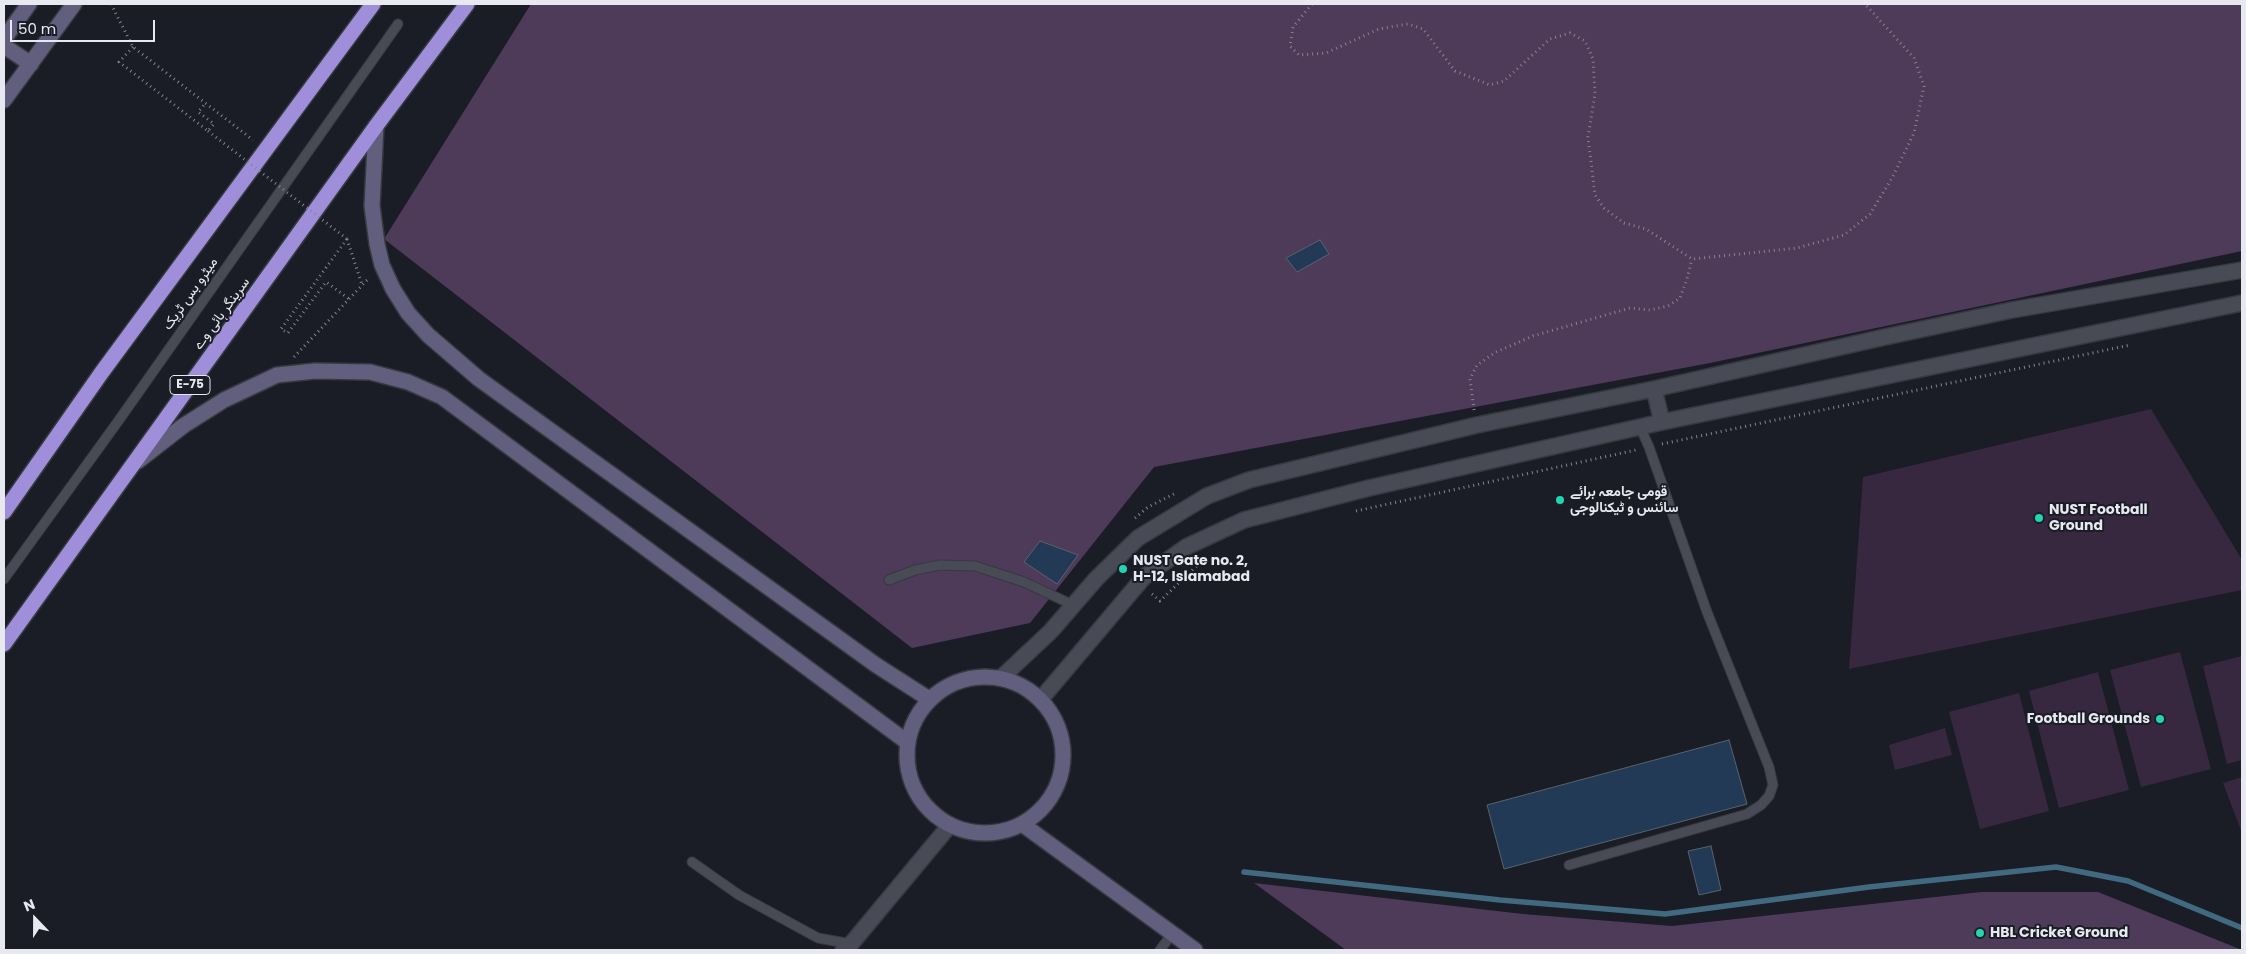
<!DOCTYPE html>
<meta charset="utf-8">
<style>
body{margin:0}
#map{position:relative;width:2246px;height:954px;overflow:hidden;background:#1a1d26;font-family:Poppins,sans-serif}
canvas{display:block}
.frame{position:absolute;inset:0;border:5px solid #e8e9f0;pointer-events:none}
.north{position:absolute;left:10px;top:894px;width:50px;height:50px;-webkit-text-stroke:4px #1a1d26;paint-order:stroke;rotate:338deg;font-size:14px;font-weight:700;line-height:20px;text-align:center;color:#e8e9f0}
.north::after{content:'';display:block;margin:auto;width:18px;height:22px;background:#e8e9f0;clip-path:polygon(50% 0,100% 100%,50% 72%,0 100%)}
.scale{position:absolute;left:10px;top:20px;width:145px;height:22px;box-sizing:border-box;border:2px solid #e8e9f0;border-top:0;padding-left:6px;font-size:15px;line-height:18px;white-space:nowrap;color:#e8e9f0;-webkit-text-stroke:4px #1a1d26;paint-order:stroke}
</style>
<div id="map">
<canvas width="2246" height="954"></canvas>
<div class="frame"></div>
<div class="north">N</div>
<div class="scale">50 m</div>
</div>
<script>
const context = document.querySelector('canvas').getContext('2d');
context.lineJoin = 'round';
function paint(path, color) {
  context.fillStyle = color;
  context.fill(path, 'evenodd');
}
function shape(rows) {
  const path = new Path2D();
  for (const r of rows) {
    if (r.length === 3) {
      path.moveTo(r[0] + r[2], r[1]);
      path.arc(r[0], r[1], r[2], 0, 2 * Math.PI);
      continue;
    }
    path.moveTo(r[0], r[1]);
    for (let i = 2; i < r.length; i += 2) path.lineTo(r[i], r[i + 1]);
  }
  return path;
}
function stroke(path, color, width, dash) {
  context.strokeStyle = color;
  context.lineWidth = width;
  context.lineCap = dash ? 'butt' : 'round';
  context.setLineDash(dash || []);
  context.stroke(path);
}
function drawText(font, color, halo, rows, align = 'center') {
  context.font = font + ' Poppins,Vazirmatn,sans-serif';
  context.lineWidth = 4;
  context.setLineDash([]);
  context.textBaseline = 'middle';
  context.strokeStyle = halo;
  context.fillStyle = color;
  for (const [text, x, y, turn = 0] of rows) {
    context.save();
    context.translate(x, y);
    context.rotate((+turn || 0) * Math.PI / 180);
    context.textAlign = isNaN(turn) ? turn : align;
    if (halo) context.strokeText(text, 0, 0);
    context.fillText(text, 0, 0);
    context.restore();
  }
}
const green = shape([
 [2151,409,2242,560,2242,590,1849,669,1863,477],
 [2180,652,2211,769,2141,787,2110,670],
 [2242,656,2242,760,2227,764,2203,666],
 [2098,672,2129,790,2059,808,2029,691],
 [2019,693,2049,811,1980,829,1949,712],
 [1945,728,1952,755,1895,770,1889,745],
 [2242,777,2242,833,2223,783]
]);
const forest = shape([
 [531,4,2242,4,2242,251,1710,363,1154,467,1030,623,912,648,384,239],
 [1254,883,1523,914,1672,926,1981,892,2098,892,2242,950,1346,950]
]);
const stream = shape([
 [1244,872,1500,900,1665,914,1869,887,2056,867,2128,881,2242,928]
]);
const building = shape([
 [1320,240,1329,254,1297,272,1286,258,1320,240],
 [1040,541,1078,555,1057,584,1024,562,1040,541],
 [1729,740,1747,804,1504,869,1487,805,1729,740],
 [1711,846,1721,890,1699,895,1688,851,1711,846]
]);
const path = shape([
 [111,4,133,47,253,140],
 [1312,4,1293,27,1290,46,1299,55,1326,53,1379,29,1408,24,1423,29,1455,71,1490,85,1504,81,1550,39,1570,33,1585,41,1593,59,1595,94,1588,137,1595,195,1604,208,1624,223,1646,229,1692,259,1797,248,1844,235,1870,214,1892,178,1914,133,1924,86,1914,58,1865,4],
 [133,47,119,62,208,131,214,124,198,112,205,104],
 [347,239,281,329,288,333,326,282,349,299],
 [347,239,362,285],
 [294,357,369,278],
 [1474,410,1470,379,1477,365,1496,352,1533,336,1630,308,1650,310,1668,306,1680,298,1687,279,1692,259],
 [1662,444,2130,345],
 [1356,511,1636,450],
 [1135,518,1148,507,1174,494],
 [1152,594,1160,601,1204,559]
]);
const lane = shape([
 [4,579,119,420,398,24],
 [889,580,915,570,940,565,975,566,1024,582,1073,605],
 [692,862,739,895,818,938,851,944],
 [1569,865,1747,814,1761,805,1769,796,1773,785,1769,767,1707,612,1649,447,1640,427],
 [1160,950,1172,934]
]);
const street = shape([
 [1654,389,1662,422],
 [1001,678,1051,631,1096,579,1138,538,1207,496,1249,480,1477,425,1654,389,1885,337,2012,310,2242,270],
 [1041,699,1144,577,1186,547,1244,520,1369,488,1662,422,2242,303],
 [843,950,851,944,950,825]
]);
const secondary = shape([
 [4,39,29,4],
 [4,46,31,64],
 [4,100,74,4],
 [376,126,372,206,377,244,382,265,393,289,408,313,428,335,479,379,876,665,929,699],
 [138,461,183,426,224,400,277,375,315,371,370,372,408,382,442,397,907,742],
 [985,755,78],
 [1022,824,1195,950]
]);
const highway = shape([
 [4,512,102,372,373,4],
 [4,644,376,126,467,4]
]);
const pathBridge = shape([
 [208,131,347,239]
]);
const markers = [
 [1560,500,5,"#20d5b0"],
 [2039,518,5,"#20d5b0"],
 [1123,569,5,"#20d5b0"],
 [2160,719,5,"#20d5b0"],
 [1980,933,5,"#20d5b0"]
];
const shields = [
 [190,385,40]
];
const shieldNames = [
 ["E-75",190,385]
];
const streetNames = [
 ["میٹرو بس ٹریک",191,294,-55],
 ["سرینگر ہائی وے",222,314,-54]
];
const poiNames = [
 ["قومی جامعہ برائے",1570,492],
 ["سائنس و ٹیکنالوجی",1570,508],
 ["NUST Football",2049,510],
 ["Ground",2049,526],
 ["NUST Gate no. 2,",1133,561],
 ["H-12, Islamabad",1133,577],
 ["Football Grounds",2150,719,"right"],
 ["HBL Cricket Ground",1990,933]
];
paint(green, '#37283f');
paint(forest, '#4e3a59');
stroke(stream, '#416a80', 5.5);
paint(building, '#223a56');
stroke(building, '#5a626c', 1);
stroke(lane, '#383940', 11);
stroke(street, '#383940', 18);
stroke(secondary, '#383940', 18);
stroke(highway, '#383940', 18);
stroke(path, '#84868e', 3, [1, 4]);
stroke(lane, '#484b56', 9);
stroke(street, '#484b56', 15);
stroke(secondary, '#625f7e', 15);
stroke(highway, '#9f8eda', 15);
stroke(pathBridge, '#84868e', 3, [1, 4]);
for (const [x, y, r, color] of markers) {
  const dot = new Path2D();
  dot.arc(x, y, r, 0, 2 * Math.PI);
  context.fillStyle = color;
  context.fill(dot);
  stroke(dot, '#1a1d26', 2);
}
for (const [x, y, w] of shields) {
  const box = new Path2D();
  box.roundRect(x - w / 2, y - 9.5, w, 19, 4);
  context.fillStyle = '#1a1d26';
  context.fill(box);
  stroke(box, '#e8e9f0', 1);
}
drawText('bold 12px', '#e8e9f0', null, shieldNames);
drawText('14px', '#e8e9f0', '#1a1d26', streetNames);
drawText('bold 14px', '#e8e9f0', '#1a1d26', poiNames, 'left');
</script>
